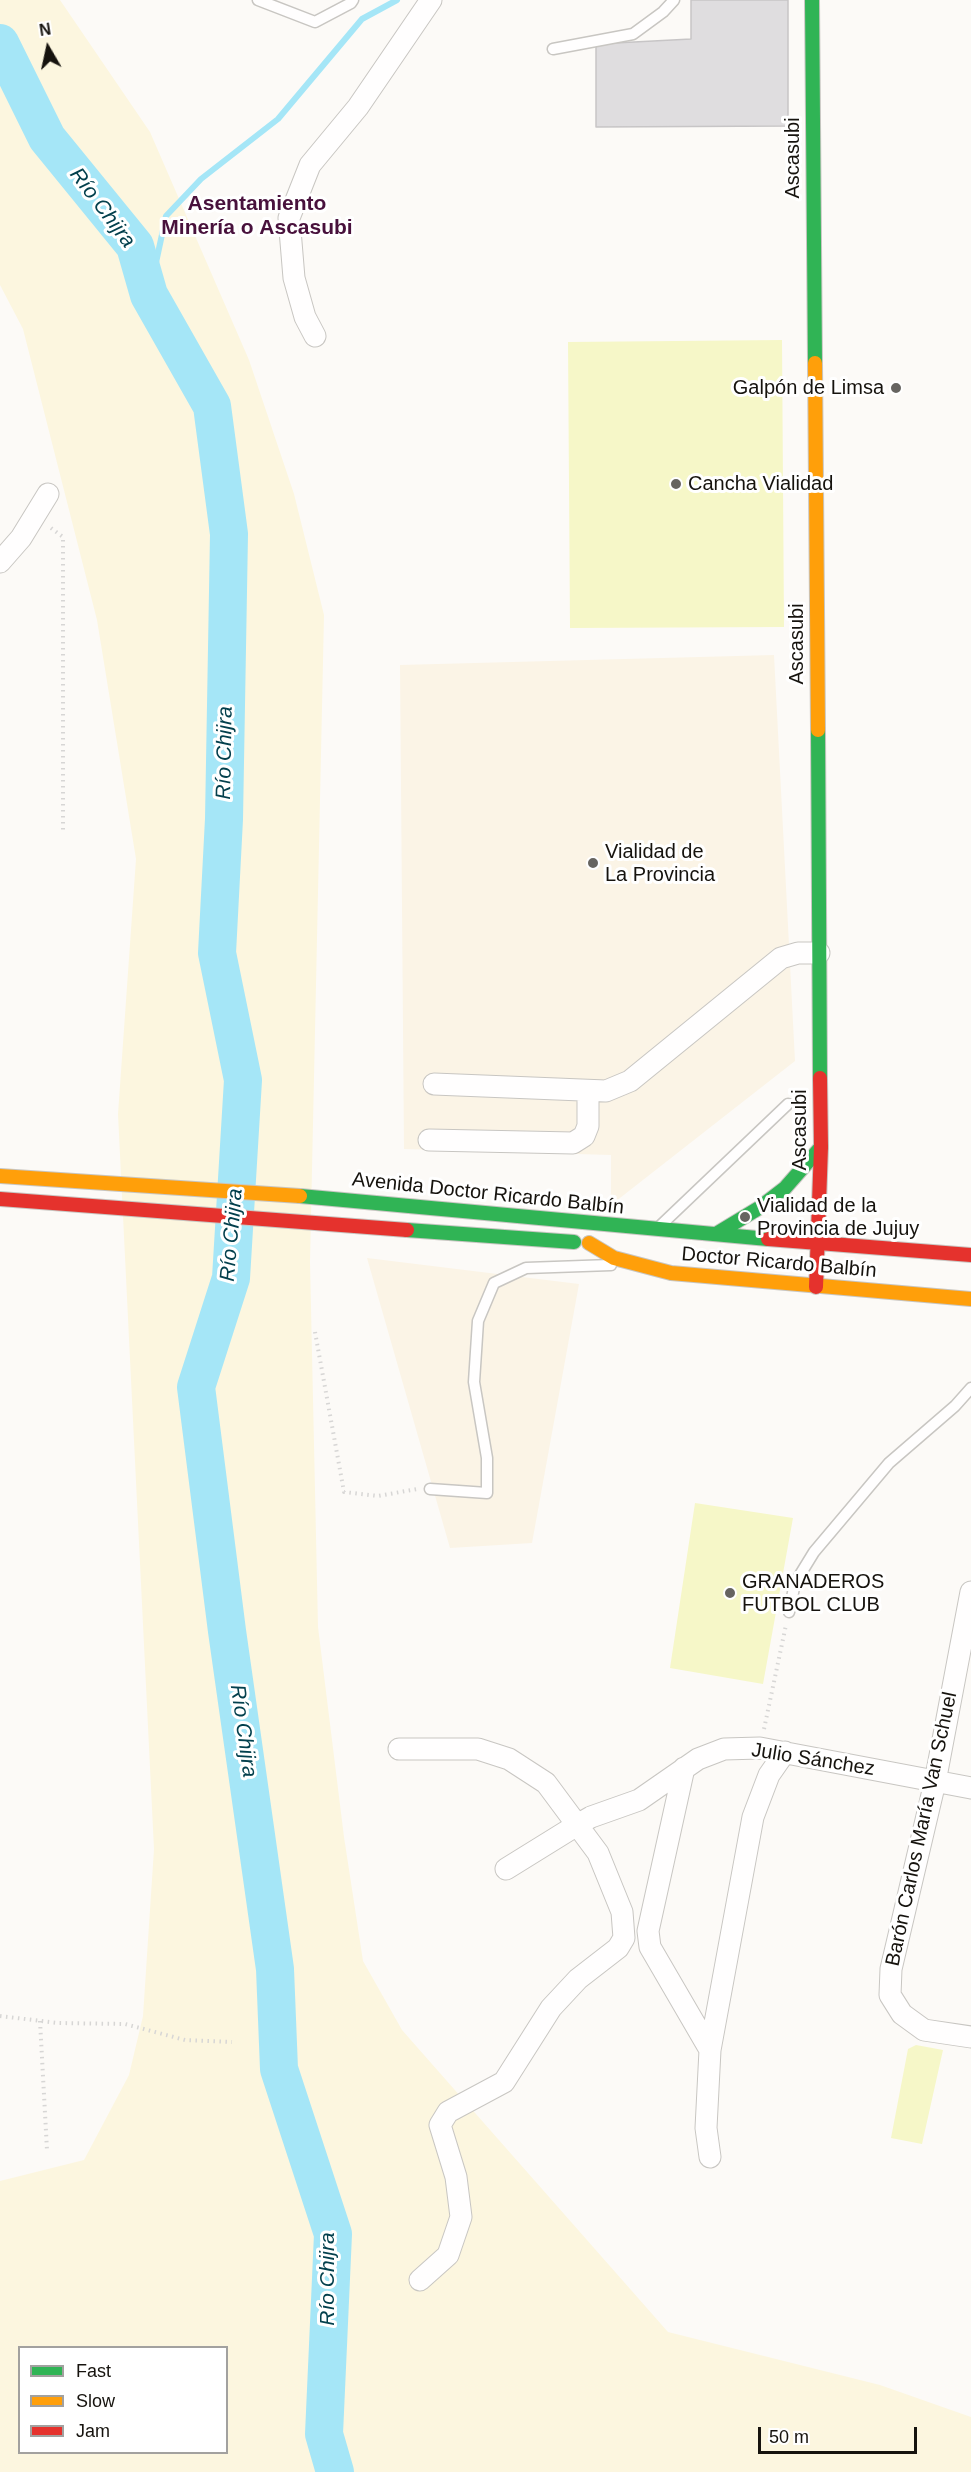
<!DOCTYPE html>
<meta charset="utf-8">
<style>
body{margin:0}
#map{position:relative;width:971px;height:2472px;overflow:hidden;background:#fcfaf7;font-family:Helvetica,sans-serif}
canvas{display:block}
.legend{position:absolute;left:18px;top:2346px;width:210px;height:108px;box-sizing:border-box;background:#fff;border:2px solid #a2a19f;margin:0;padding:8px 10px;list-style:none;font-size:18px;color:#16130e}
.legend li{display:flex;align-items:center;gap:12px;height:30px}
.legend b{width:30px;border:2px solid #a2a19f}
.north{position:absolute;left:18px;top:18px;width:60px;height:60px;-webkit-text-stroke:4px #fff;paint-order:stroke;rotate:351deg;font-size:16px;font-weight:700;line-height:24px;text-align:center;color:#16130e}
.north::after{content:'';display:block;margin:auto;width:21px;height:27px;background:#16130e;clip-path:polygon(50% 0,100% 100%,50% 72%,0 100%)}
.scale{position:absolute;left:758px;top:2427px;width:159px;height:27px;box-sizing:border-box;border:3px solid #16130e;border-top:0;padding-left:8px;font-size:18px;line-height:21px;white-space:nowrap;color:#16130e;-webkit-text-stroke:4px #fff;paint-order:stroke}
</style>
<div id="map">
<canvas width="971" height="2472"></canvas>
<ul class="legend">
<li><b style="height:8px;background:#30b455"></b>Fast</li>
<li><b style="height:8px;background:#ff9f0a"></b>Slow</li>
<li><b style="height:8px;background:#e5322d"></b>Jam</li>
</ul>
<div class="north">N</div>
<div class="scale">50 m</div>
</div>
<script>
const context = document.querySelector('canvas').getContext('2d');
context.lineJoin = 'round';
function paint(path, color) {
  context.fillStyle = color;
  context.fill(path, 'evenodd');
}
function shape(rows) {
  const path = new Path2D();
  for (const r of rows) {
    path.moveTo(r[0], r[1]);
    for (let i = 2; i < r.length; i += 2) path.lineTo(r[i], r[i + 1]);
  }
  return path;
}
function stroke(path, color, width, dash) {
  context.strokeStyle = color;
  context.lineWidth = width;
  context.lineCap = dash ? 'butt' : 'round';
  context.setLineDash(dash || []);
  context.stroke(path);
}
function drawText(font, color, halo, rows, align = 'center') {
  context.font = font + ' Helvetica,sans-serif';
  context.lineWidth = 6;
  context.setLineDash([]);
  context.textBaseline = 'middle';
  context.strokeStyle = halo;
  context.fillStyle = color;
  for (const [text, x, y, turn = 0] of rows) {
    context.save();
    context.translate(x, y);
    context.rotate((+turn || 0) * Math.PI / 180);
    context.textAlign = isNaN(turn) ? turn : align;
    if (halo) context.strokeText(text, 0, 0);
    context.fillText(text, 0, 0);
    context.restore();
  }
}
const built = shape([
 [774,655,795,1061,611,1205,611,1155,404,1149,400,665],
 [367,1258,579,1284,532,1543,450,1548]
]);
const green = shape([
 [782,340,784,627,570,628,568,342],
 [695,1503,793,1518,763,1684,670,1668],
 [916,2045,943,2050,922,2144,891,2138,908,2049]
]);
const sand = shape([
 [0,0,60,0,150,132,249,360,294,494,324,615,310,1262,318,1627,344,1837,363,1961,402,2030,668,2332,880,2385,971,2417,971,2472,0,2472,0,2181,84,2160,129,2075,143,2016,154,1849,118,1114,136,859,97,620,23,329,0,285],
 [20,2348,226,2348,226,2452,20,2452]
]);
const stream = shape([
 [149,295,166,216,201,179,278,119,362,19,397,0]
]);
const river = shape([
 [0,43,47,138,135,246,149,295,212,406,229,534,224,819,217,953,243,1080,231,1278,196,1387,227,1631,275,1969,279,2069,333,2234,324,2434,335,2472]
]);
const building = shape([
 [691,0,788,0,788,126,596,127,596,44,691,39,691,0]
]);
const path = shape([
 [51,528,63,537,63,831],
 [315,1332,344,1492,378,1496,417,1489],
 [764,1729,786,1625],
 [0,2016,58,2023,125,2024,185,2040,232,2042],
 [40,2021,47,2150]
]);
const lane = shape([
 [258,0,315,22,351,3,353,0],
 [553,49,633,34,663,12,674,0],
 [660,1226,788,1104],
 [430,1489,487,1493,487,1458,474,1382,478,1321,494,1283,526,1268,611,1265],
 [789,1612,795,1583,814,1552,889,1463,955,1406,971,1388]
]);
const street = shape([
 [315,336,305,317,294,278,289,218,310,165,358,107,431,0],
 [0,562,21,538,48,494],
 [434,1084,606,1091,630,1081,781,958,798,953,819,953],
 [429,1140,573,1143,584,1136,588,1126,588,1092],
 [971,1592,935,1782,891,1969,890,1995,902,2014,924,2030,971,2037],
 [399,1749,478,1749,509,1759,546,1783,598,1853,622,1912,624,1938,618,1948,578,1979,551,2008,504,2082,448,2112,440,2125,456,2177,461,2217,448,2255,420,2280],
 [684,1768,648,1931,650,1947,710,2050],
 [506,1869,577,1825,591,1817,639,1800,698,1759,724,1749,760,1748,971,1788],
 [710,2157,706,2128,710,2050,753,1817,769,1775,785,1752]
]);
const fast = shape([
 [812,0,815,363],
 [818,730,820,1078],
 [300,1196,768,1239],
 [407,1230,574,1242],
 [716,1234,759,1208,785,1188,821,1147]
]);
const slow = shape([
 [815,363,818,730],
 [0,1176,300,1196],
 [589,1243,614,1258,671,1273,971,1299]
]);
const jam = shape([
 [0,1199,407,1230],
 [768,1239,971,1255],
 [816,1287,821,1147,820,1078]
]);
const markers = [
 [896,388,6,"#666460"],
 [676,484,6,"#666460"],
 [593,863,6,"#666460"],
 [745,1217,6,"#666460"],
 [730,1593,6,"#666460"]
];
const streetNames = [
 ["Ascasubi",793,158,-90],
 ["Ascasubi",797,644,-90],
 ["Ascasubi",800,1130,-90],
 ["Avenida Doctor Ricardo Balbín",488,1194,6],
 ["Doctor Ricardo Balbín",779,1263,5],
 ["Julio Sánchez",813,1760,9],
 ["Barón Carlos María Van Schuel",922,1829,-78]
];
const poiNames = [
 ["Galpón de Limsa",884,388,"right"],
 ["Cancha Vialidad",688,484],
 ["Vialidad de",605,852],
 ["La Provincia",605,875],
 ["Vialidad de la",757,1206],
 ["Provincia de Jujuy",757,1229],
 ["GRANADEROS",742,1582],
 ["FUTBOL CLUB",742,1605]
];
const neighbourhoodNames = [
 ["Asentamiento",257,204],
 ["Minería o Ascasubi",257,228]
];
const waterNames = [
 ["Río Chijra",102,208,53],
 ["Río Chijra",225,753,-89],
 ["Río Chijra",232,1235,-85],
 ["Río Chijra",243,1731,82],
 ["Río Chijra",328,2279,-90]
];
paint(built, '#fbf4e6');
paint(green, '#f6f7c8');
paint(sand, '#fcf6df');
stroke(stream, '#a5e6f7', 6);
stroke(river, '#a5e6f7', 38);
paint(building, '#dfdddf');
stroke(building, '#c7c5c6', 1.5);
stroke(lane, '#c8c6c2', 13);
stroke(street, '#c8c6c2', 23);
stroke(fast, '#c8c6c2', 16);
stroke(slow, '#c8c6c2', 16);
stroke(jam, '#c8c6c2', 16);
stroke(path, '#d7d6d5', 4, [1.5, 4.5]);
stroke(lane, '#fffefe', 10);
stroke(street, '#fffefe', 21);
stroke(fast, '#30b455', 14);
stroke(slow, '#ff9f0a', 14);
stroke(jam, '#e5322d', 14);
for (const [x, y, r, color] of markers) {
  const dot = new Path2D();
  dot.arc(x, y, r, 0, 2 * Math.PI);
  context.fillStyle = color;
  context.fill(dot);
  stroke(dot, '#fff', 2);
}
drawText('20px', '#16130e', '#fff', streetNames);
drawText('20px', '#16130e', '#fff', poiNames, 'left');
drawText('bold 21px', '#48113c', '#fff', neighbourhoodNames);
drawText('italic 21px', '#03404d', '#fff', waterNames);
</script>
